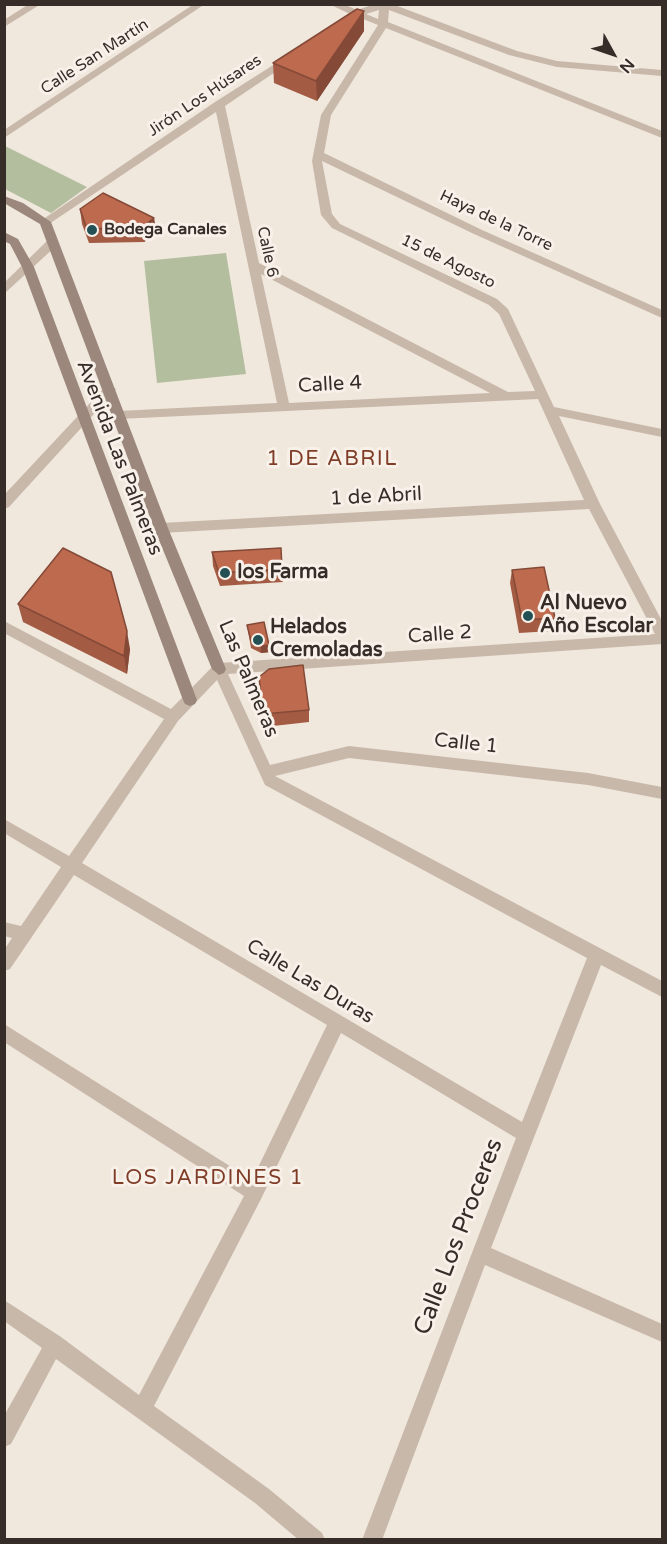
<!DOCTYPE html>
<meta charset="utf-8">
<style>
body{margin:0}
#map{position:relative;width:667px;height:1544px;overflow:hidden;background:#f0e7dd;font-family:"Varela Round",sans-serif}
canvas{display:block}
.frame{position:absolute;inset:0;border:6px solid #362d29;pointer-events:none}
.north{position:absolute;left:583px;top:24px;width:60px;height:60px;-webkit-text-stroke:4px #f8f1e9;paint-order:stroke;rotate:130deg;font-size:16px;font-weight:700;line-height:24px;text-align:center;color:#362d29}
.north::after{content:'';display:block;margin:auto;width:21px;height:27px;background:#362d29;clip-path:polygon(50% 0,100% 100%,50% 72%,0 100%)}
</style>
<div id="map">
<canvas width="667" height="1544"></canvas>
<div class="frame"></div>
<div class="north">N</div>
</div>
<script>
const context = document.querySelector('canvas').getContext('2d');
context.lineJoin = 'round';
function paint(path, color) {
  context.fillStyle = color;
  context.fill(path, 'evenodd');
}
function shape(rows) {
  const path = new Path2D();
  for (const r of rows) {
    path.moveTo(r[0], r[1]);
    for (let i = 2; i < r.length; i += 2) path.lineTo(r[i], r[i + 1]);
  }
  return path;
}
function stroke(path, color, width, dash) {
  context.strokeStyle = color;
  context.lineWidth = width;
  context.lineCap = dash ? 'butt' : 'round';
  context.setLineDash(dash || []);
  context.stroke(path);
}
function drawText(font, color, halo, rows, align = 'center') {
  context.font = font + ' "Varela Round",sans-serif';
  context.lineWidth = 6;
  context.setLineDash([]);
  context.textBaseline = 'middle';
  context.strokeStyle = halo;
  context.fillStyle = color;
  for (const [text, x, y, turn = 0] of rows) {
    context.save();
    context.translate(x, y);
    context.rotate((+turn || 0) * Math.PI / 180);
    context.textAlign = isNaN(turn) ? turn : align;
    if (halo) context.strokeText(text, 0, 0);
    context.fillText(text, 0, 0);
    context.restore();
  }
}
const green = shape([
 [4,146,5,146,87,187,51,213,5,189],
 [226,253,246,374,157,383,144,261]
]);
const street = shape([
 [29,4,41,4,4,27,4,20,29,4],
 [194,4,205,4,4,138,4,130,194,4],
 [329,4,343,4,357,10,375,4,392,4,517,51,557,61,662,70,662,76,557,67,509,55,389,10,388,22,662,131,662,138,386,28,331,115,324,153,482,230,662,310,662,318,474,234,322,161,332,214,340,224,497,299,508,309,554,407,662,429,662,437,559,416,600,504,662,621,662,644,228,674,270,765,349,746,588,773,662,787,662,799,588,785,349,758,275,776,662,981,662,997,601,965,491,1248,662,1324,662,1342,485,1265,382,1540,362,1540,516,1138,341,1033,261,1199,154,1406,269,1489,322,1533,325,1540,299,1540,255,1503,56,1359,11,1444,4,1447,4,1416,42,1348,4,1321,4,1300,61,1337,139,1395,244,1196,4,1042,4,1024,252,1180,327,1025,74,875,10,969,4,971,4,950,12,938,4,936,4,922,21,926,61,867,4,833,4,819,69,856,164,719,4,633,4,621,171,709,214,665,219,663,655,634,589,509,161,533,154,528,161,523,584,500,538,399,119,419,113,415,119,411,277,403,216,112,49,224,45,225,39,222,215,102,289,55,294,58,293,60,225,106,259,263,508,392,535,391,499,314,489,305,332,228,321,215,312,161,321,115,378,25,358,17,350,22,344,22,344,18,350,14,329,4],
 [379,10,378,19,366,14,379,10],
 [261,274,490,393,289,403,261,274],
 [217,680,265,785,587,958,522,1122,82,863,178,721,217,680],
 [53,238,57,239,57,245,4,294,4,283,49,239,53,238],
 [110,385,116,389,114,392,9,507,4,509,4,495,106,386,110,385]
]);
const secondary = shape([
 [4,196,23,203,51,222,168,528,226,669,224,673,219,675,212,669,154,528,40,224,4,203,4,196],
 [4,232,18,239,34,267,197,700,195,704,190,706,185,704,183,700,22,267,10,244,4,241,4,232]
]);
const wall = shape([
 [364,31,317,101,274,83,273,63],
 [80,209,154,218,156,232,144,242,89,243,82,224],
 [212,552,282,569,283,582,220,586,213,566],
 [512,570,555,618,552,631,519,633,510,583],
 [18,604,130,649,127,674,23,622],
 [247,625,270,652,261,653,251,648],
 [259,677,309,710,309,722,264,727]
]);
const shadedWall = shape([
 [364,11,364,31,317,101,316,81],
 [154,218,156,232,144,242,142,227],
 [127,631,130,649,127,674,124,656],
 [269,645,270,652,261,653,261,646]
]);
const building = shape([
 [357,9,364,11,316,81,273,63,357,9],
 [103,193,154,218,142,227,87,229,80,209,103,193],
 [63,548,111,572,127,631,124,656,18,604,63,548],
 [281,548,282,569,219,573,212,552,281,548],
 [544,567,555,618,522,620,512,570,544,567],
 [264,622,269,645,261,646,251,641,247,625,264,622],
 [303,665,309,710,263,714,259,677,269,669,303,665]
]);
const markers = [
 [92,230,6,"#225054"],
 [225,573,6,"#225054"],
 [528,616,6,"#225054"],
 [258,640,6,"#225054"]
];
const farStreetnames = [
 ["Calle San Martín",95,57,-33],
 ["Jirón Los Húsares",205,96,-34],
 ["Haya de la Torre",496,221,25],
 ["Calle 6",267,252,78],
 ["15 de Agosto",448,262,26]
];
const farPoinames = [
 ["Bodega Canales",104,230]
];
const streetNames = [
 ["Calle 4",330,385,-3],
 ["Avenida Las Palmeras",119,458,69],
 ["1 de Abril",376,497,-3],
 ["Calle 2",440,635,-4],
 ["Las Palmeras",248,679,67],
 ["Calle 1",466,744,6],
 ["Calle Las Duras",310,982,31]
];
const poiNames = [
 ["Ios Farma",237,573],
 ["Al Nuevo",540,604],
 ["Año Escolar",540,627],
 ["Helados",270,628],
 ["Cremoladas",270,651]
];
const neighbourhoodNames = [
 ["1 DE ABRIL",332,459],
 ["LOS JARDINES 1",208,1178]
];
const nearStreetnames = [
 ["Calle Los Proceres",459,1237,-69]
];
paint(green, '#b3be9e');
paint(street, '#c8b8aa');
paint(secondary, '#9b877b');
paint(wall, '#a35b44');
paint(shadedWall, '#844a37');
paint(building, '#bd6a4f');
stroke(building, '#844a37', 1.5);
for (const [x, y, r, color] of markers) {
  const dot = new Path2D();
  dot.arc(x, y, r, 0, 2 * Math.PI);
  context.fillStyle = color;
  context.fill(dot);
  stroke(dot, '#f8f1e9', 2);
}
drawText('16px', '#362d29', '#f8f1e9', farStreetnames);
drawText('bold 16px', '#362d29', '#f8f1e9', farPoinames, 'left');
drawText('20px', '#362d29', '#f8f1e9', streetNames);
drawText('bold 20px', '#362d29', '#f8f1e9', poiNames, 'left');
context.letterSpacing = '1.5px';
drawText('21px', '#7f3d28', '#f8f1e9', neighbourhoodNames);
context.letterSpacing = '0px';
drawText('24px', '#362d29', '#f8f1e9', nearStreetnames);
</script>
